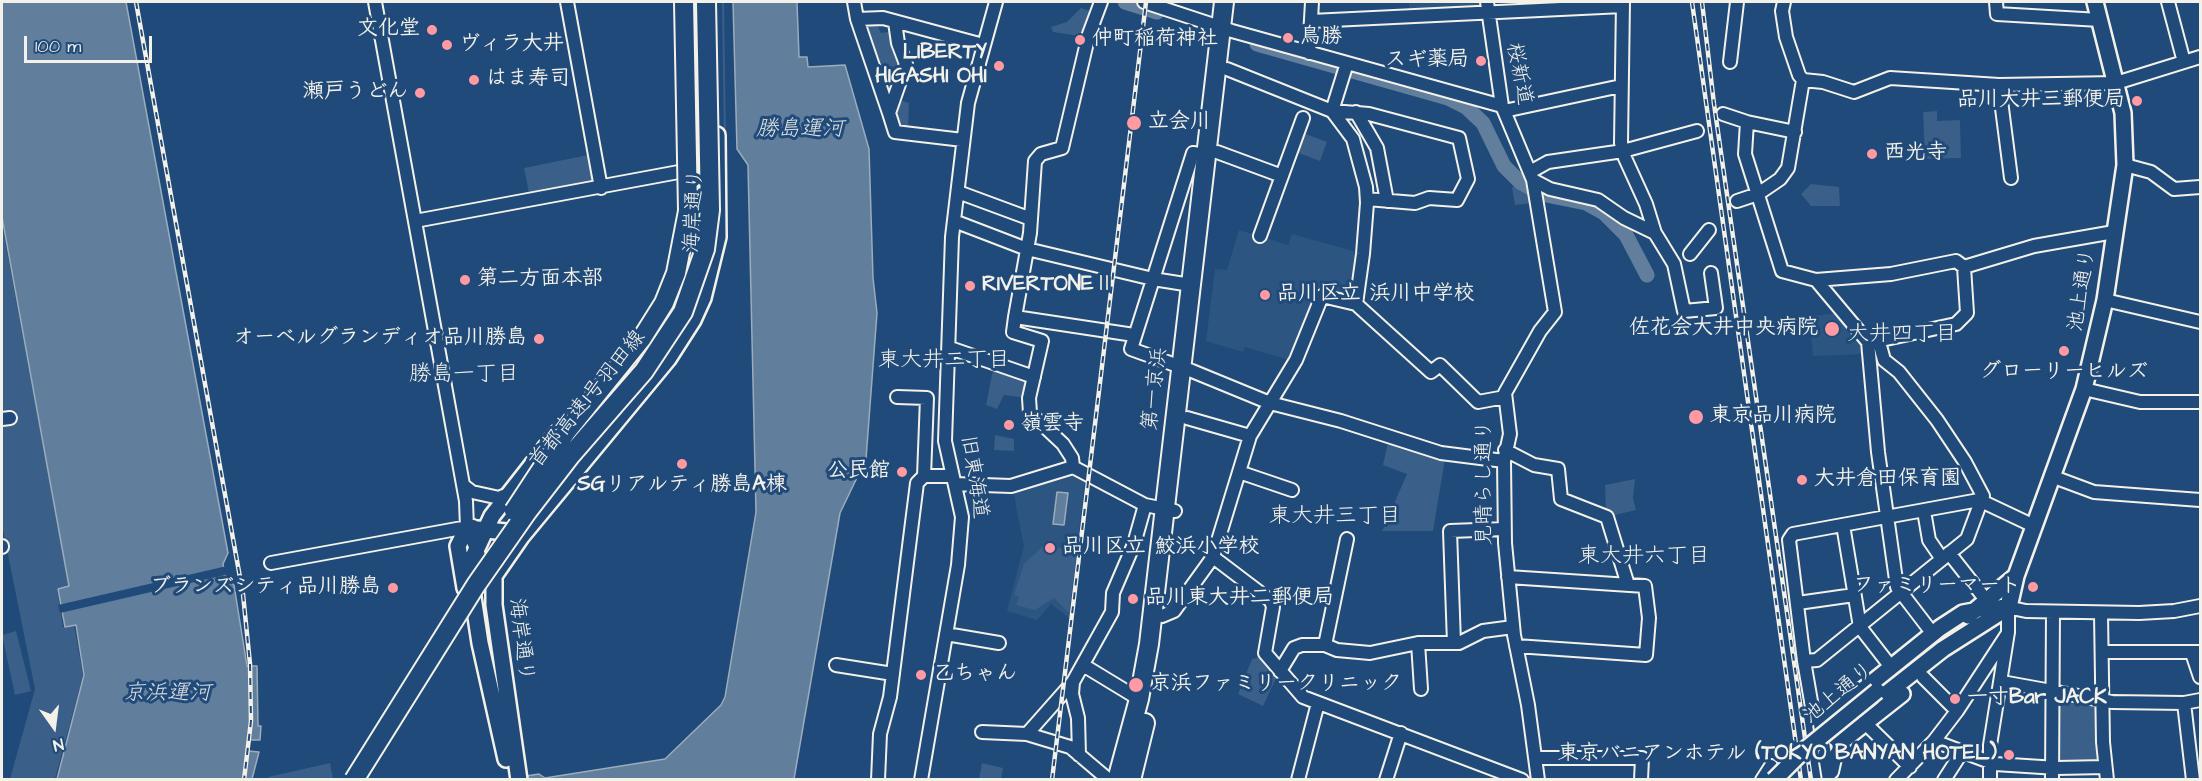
<!DOCTYPE html>
<meta charset="utf-8">
<style>
body{margin:0}
#map{position:relative;width:2202px;height:781px;overflow:hidden;background:#1f4a7a;font-family:"Architects Daughter",sans-serif}
canvas{display:block}
.frame{position:absolute;inset:0;border:3px solid #f4f1e8;pointer-events:none}
.north{position:absolute;left:24px;top:697px;width:60px;height:60px;-webkit-text-stroke:4px #1f4a7a;paint-order:stroke;rotate:166deg;font-size:16px;font-weight:700;line-height:24px;text-align:center;color:#f4f1e8}
.north::after{content:'';display:block;margin:auto;width:21px;height:27px;background:#f4f1e8;clip-path:polygon(50% 0,100% 100%,50% 72%,0 100%)}
.scale{position:absolute;left:24px;top:36px;width:128px;height:27px;box-sizing:border-box;border:3px solid #f4f1e8;border-top:0;padding-left:8px;font-size:18px;line-height:21px;white-space:nowrap;color:#f4f1e8;-webkit-text-stroke:4px #1f4a7a;paint-order:stroke}
</style>
<div id="map">
<canvas width="2202" height="781"></canvas>
<div class="frame"></div>
<div class="north">N</div>
<div class="scale">100 m</div>
</div>
<script>
const context = document.querySelector('canvas').getContext('2d');
context.lineJoin = 'round';
function paint(path, color) {
  context.fillStyle = color;
  context.fill(path, 'evenodd');
}
function shape(rows) {
  const path = new Path2D();
  for (const r of rows) {
    path.moveTo(r[0], r[1]);
    for (let i = 2; i < r.length; i += 2) path.lineTo(r[i], r[i + 1]);
  }
  return path;
}
function stroke(path, color, width, dash) {
  context.strokeStyle = color;
  context.lineWidth = width;
  context.lineCap = dash ? 'butt' : 'round';
  context.setLineDash(dash || []);
  context.stroke(path);
}
function drawText(font, color, halo, rows, align = 'center') {
  context.font = font + ' "Architects Daughter","Klee One",sans-serif';
  context.lineWidth = 6;
  context.setLineDash([]);
  context.textBaseline = 'middle';
  context.strokeStyle = halo;
  context.fillStyle = color;
  for (const [text, x, y, turn = 0] of rows) {
    context.save();
    context.translate(x, y);
    context.rotate((+turn || 0) * Math.PI / 180);
    context.textAlign = isNaN(turn) ? turn : align;
    if (halo) context.strokeText(text, 0, 0);
    context.fillText(text, 0, 0);
    context.restore();
  }
}
const built = shape([
 [1409,2,1483,2,1483,10,1409,14],
 [1239,230,1288,245,1292,234,1360,253,1355,299,1320,292,1293,361,1245,347,1243,352,1206,341,1215,269,1227,270],
 [1837,311,1864,343,1866,354,1813,356,1809,316,1832,314],
 [1068,472,1085,480,1069,618,1051,604,1037,620,1007,611,1024,546,1017,512,1014,493,1017,486]
]);
const green = shape([
 [722,2,724,2,726,140,724,140],
 [1081,8,1094,12,1086,37,1053,32,1051,27,1067,22],
 [876,21,881,33,892,31,902,64,893,96,888,95,862,26,866,22],
 [897,99,909,103,908,131,897,128,893,113],
 [1937,111,1937,121,1960,120,1961,158,1925,159,1923,112],
 [1303,133,1327,142,1320,161,1296,152],
 [588,155,592,180,590,182,529,193,524,168],
 [1811,184,1839,187,1840,206,1811,206,1801,194],
 [1515,186,1530,195,1532,203,1515,205,1512,188],
 [2,224,69,586,57,589,63,627,74,625,83,675,55,779,10,779,35,689,2,525],
 [994,365,1030,378,1026,398,1004,395,997,409,986,405],
 [995,435,1014,439,1014,451,994,450],
 [1388,442,1445,459,1433,531,1382,531,1407,474,1383,465],
 [1635,479,1633,498,1636,510,1611,516,1606,514,1605,485],
 [1043,546,1077,550,1069,613,1054,598,1035,610,1016,605,1019,597,1014,595,1024,564],
 [16,631,31,691,15,695,2,635],
 [1264,656,1278,674,1263,706,1238,694,1252,659],
 [2062,697,2094,703,2097,706,2097,764,2061,766,2056,760,2057,701],
 [330,763,333,779,270,780,268,777],
 [982,763,1003,768,1001,779,979,779]
]);
const water = shape([
 [2,2,126,2,228,553,223,564,226,578,234,585,247,666,257,666,258,726,261,726,260,740,249,740,248,751,259,752,252,779,57,779,84,675,76,625,65,627,58,589,69,586,2,217,2,2],
 [733,2,797,2,799,57,807,57,808,67,845,65,869,149,873,278,877,313,866,459,840,513,794,779,500,780,539,774,545,778,665,759,721,705,725,697,756,512,748,165,737,149,733,2],
 [1057,492,1068,493,1064,525,1053,524,1057,492]
]);
const pier = shape([
 [227,566,229,574,60,613,58,605]
]);
const river = shape([
 [1125,2,1157,12],
 [1257,44,1448,98,1466,107,1483,123,1504,166,1520,182,1541,194,1586,203,1604,213,1626,235,1647,275]
]);
const minor = shape([
 [375,2,466,501,467,528,488,576],
 [567,2,601,188],
 [854,2,857,19,883,18,983,45],
 [1101,2,1089,34,1062,148,1041,154,1035,161,1030,233,1015,317,1134,335],
 [1144,2,1232,31,1502,106],
 [1487,2,1502,106,1533,180,1555,312,1540,331,1505,393,1510,434,1504,461,1505,543,1514,635,1528,705,1538,780],
 [1623,2,1621,143,1625,158,1646,204,1655,233],
 [1996,2,1997,14,2100,20],
 [2168,2,2184,62],
 [857,19,889,113],
 [1311,21,1623,6],
 [895,22,898,43,906,64,889,113,895,132,963,140],
 [1309,53,1312,2],
 [1730,62,1737,2],
 [1347,63,1332,111,1369,114,1459,138,1468,179,1457,200,1429,198,1415,203,1367,199],
 [1227,69,1332,111,1353,139,1366,187,1367,203,1363,254,1356,304],
 [1803,80,1823,82,1854,92,1890,78,1999,85,2116,83,2200,57],
 [1999,85,2011,178],
 [1504,111,1621,86],
 [1356,112,1377,148,1387,201],
 [1723,114,1747,122,1795,132],
 [1747,122,1745,154,1782,271,1816,280,1891,274,1956,261,1964,267,2034,246,2114,232],
 [1217,152,1282,176],
 [1206,155,1193,153,1131,349,1192,371,1270,403,1341,421,1441,453,1504,461],
 [2125,165,2151,172,2174,189,2200,187],
 [1530,172,1548,162,1623,151,1697,131],
 [1533,180,1550,189,1598,200,1624,218,1655,233,1674,264,1684,311,1716,308,1711,273],
 [958,192,1031,219],
 [1737,201,1758,194,1780,179,1788,168,1803,80,1799,75,1786,37,1782,11,1784,2],
 [415,221,684,171],
 [954,221,1027,249,1153,279,1191,285],
 [1260,236,1303,118],
 [1690,254,1709,230],
 [1816,280,1868,342,1878,452,1897,587,1933,634],
 [2105,300,2200,322],
 [1015,317,1013,332,1042,341,1029,398,1030,413,1063,444,1072,458,1073,467],
 [1872,342,1956,324,1967,313,1964,267],
 [950,348,1034,377],
 [2084,389,2140,402,2200,402],
 [897,397,927,398,924,476],
 [1187,418,1250,436],
 [2,419,10,418],
 [1505,450,1534,465,1558,469,1561,499,1607,517,1628,585],
 [1239,472,1292,490],
 [2051,476,2094,492,2200,500],
 [955,484,1011,486,1073,467,1145,505,1175,511],
 [463,485,472,492,504,499],
 [1924,511,1929,540,1942,559],
 [1843,525,1860,627,1891,667],
 [2,546,2,547],
 [1949,553,1986,600],
 [1213,557,1271,601,1273,607,1265,653,1303,697,1522,780],
 [271,563,473,526],
 [1508,577,1645,586,1649,618,1646,655,1516,646],
 [1798,603,1854,595],
 [1975,611,2002,606,2026,611,2139,613,2174,611,2200,606],
 [2101,614,2103,742,2107,780],
 [1162,616,1174,611,1213,557,1250,436,1296,360,1322,296,1356,304,1431,372,1440,365,1478,402,1505,397],
 [946,634,999,643],
 [1418,643,1421,689],
 [1454,643,1450,531,1504,529],
 [1325,645,1347,539],
 [2102,652,2200,652],
 [2192,653,2200,677],
 [1804,661,1817,660,1967,539,1983,496,1965,462,1937,420,1899,372,1884,360,1879,342],
 [836,665,893,674],
 [1083,665,1139,699],
 [1280,671,1294,648,1302,645,1325,645,1337,650,1370,653,1418,643,1459,643,1483,631,1513,627],
 [1923,677,1957,711],
 [2002,682,2112,702,2184,703,2200,700],
 [2184,703,2193,780],
 [1865,723,1910,767],
 [982,732,1027,734,1070,747,1109,780],
 [1027,734,1073,682],
 [1934,741,1995,764,2057,768,2105,767],
 [1079,755,1078,718,1072,694,1073,682,1112,612,1113,593,1134,544,1145,505],
 [1536,758,1642,758,1641,780],
 [1832,772,1836,754,1846,738],
 [878,780,880,734,890,697,917,483,924,476,952,476],
 [921,780,958,565,962,517,945,441,952,237,968,103,996,2],
 [1298,780,1318,703],
 [1386,780,1401,733],
 [1762,780,1771,766],
 [1829,780,1819,718,1812,707,1804,661,1789,540,1793,534,1979,500,2034,526],
 [1896,780,1934,741,1957,711,2008,633],
 [1944,780,1962,752],
 [1990,780,1990,745,2008,632,2008,599],
 [2052,780,2053,612]
]);
const major = shape([
 [465,588,458,546,467,528,516,533,520,528],
 [1968,616,2016,576],
 [1882,697,1943,649,2009,607,2016,576,2084,389,2105,300,2125,165,2123,113,2095,2],
 [1829,717,1827,725,1829,733,1837,739,1846,738,1902,694],
 [1823,722,1940,628,1963,613,1974,611],
 [506,759,480,643,471,584,472,559,492,516,557,433],
 [519,780,494,605,494,576,521,537,668,359,693,320,703,298,718,237,717,135]
]);
const highway = shape([
 [696,2,699,78],
 [554,461,651,346,681,292,691,262,699,211,697,146,692,115],
 [504,499,512,498,532,486],
 [1117,780,1139,699,1149,644,1224,2],
 [1131,780,1145,723]
]);
const rail = shape([
 [136,2,243,594,250,664,251,721,244,780],
 [1692,2,1801,780],
 [1702,2,1714,104,1811,780],
 [1052,780,1146,2]
]);
const majorBridge = shape([
 [1774,780,1801,753,1877,691]
]);
const highwayBridge = shape([
 [514,511,566,432,642,338,664,303,676,273,688,211,684,2],
 [354,780,476,585,527,512,571,455,644,371,683,312,705,249,710,210,706,2]
]);
const markers = [
 [432,30,6,"#ff9aa2"],
 [1288,38,6,"#ff9aa2"],
 [1080,40,6,"#ff9aa2"],
 [447,45,6,"#ff9aa2"],
 [1481,61,6,"#ff9aa2"],
 [999,66,6,"#ff9aa2"],
 [474,80,6,"#ff9aa2"],
 [420,93,6,"#ff9aa2"],
 [2137,101,6,"#ff9aa2"],
 [1134,123,8,"#ff9aa2"],
 [1872,154,6,"#ff9aa2"],
 [465,280,6,"#ff9aa2"],
 [970,286,6,"#ff9aa2"],
 [1265,295,6,"#ff9aa2"],
 [1832,329,8,"#ff9aa2"],
 [539,339,6,"#ff9aa2"],
 [2064,351,6,"#ff9aa2"],
 [1696,417,8,"#ff9aa2"],
 [1009,425,6,"#ff9aa2"],
 [682,464,6,"#ff9aa2"],
 [902,472,6,"#ff9aa2"],
 [1802,480,6,"#ff9aa2"],
 [1050,548,6,"#ff9aa2"],
 [2033,587,6,"#ff9aa2"],
 [393,588,6,"#ff9aa2"],
 [1133,599,6,"#ff9aa2"],
 [921,675,6,"#ff9aa2"],
 [1136,685,8,"#ff9aa2"],
 [1955,699,6,"#ff9aa2"],
 [2009,755,6,"#ff9aa2"]
];
const poiNames = [
 ["文化堂",420,30,"right"],
 ["鳥勝",1300,38],
 ["仲町稲荷神社",1092,40],
 ["ヴィラ大井",459,45],
 ["LIBERTY",987,54,"right"],
 ["HIGASHI OHI",987,78,"right"],
 ["スギ薬局",1469,61,"right"],
 ["はま寿司",486,80],
 ["瀬戸うどん",408,93,"right"],
 ["品川大井三郵便局",2125,101,"right"],
 ["立会川",1148,123],
 ["西光寺",1884,154],
 ["第二方面本部",477,280],
 ["RIVERTONEⅡ",982,286],
 ["品川区立 浜川中学校",1277,295],
 ["佐花会大井中央病院",1818,329,"right"],
 ["オーベルグランディオ品川勝島",527,339,"right"],
 ["グローリーヒルズ",2064,373,"center"],
 ["東京品川病院",1710,417],
 ["嶺雲寺",1021,425],
 ["公民館",890,472,"right"],
 ["大井倉田保育園",1814,480],
 ["SGリアルティ勝島A棟",682,486,"center"],
 ["品川区立 鮫浜小学校",1062,548],
 ["ファミリーマート",2021,587,"right"],
 ["ブランズシティ品川勝島",381,588,"right"],
 ["品川東大井二郵便局",1145,599],
 ["乙ちゃん",933,675],
 ["京浜ファミリークリニック",1150,685],
 ["一寸Bar JACK",1967,699],
 ["東京バニアンホテル (TOKYO BANYAN HOTEL)",1997,755,"right"]
];
const streetNames = [
 ["桜新道",1518,74,79],
 ["海岸通り",695,211,-87],
 ["池上通り",2083,290,-81],
 ["第一京浜",1156,389,-83],
 ["首都高速1号羽田線",588,400,-51],
 ["旧東海道",973,477,81],
 ["見晴らし通り",1486,483,-90],
 ["海岸通り",520,640,83],
 ["池上通り",1839,694,-39]
];
const waterNames = [
 ["勝島運河",800,130],
 ["京浜運河",167,694]
];
const neighbourhoodNames = [
 ["大井四丁目",1902,335],
 ["東大井二丁目",944,361],
 ["勝島一丁目",464,375],
 ["東大井三丁目",1335,517],
 ["東大井六丁目",1644,557]
];
paint(built, '#2d5581');
paint(green, '#3a5f88');
paint(water, '#627e9d');
stroke(water, '#9cacbb', 1.5);
paint(pier, '#1f4a7a');
stroke(river, '#627e9d', 15);
stroke(minor, '#f4f1e8', 16);
stroke(major, '#f4f1e8', 20);
stroke(highway, '#f4f1e8', 22);
stroke(minor, '#1f4a7a', 12);
stroke(major, '#1f4a7a', 15);
stroke(highway, '#1f4a7a', 18);
stroke(rail, '#f4f1e8', 4.5);
stroke(rail, '#1f4a7a', 2, [7]);
stroke(majorBridge, '#f4f1e8', 20, []);
stroke(highwayBridge, '#f4f1e8', 22, []);
stroke(majorBridge, '#1f4a7a', 15);
stroke(highwayBridge, '#1f4a7a', 18);
for (const [x, y, r, color] of markers) {
  const dot = new Path2D();
  dot.arc(x, y, r, 0, 2 * Math.PI);
  context.fillStyle = color;
  context.fill(dot);
  stroke(dot, '#1f4a7a', 2);
}
drawText('bold 21px', '#f4f1e8', '#1f4a7a', poiNames, 'left');
drawText('21px', '#f4f1e8', '#1f4a7a', streetNames);
drawText('italic 22px', '#dee0dd', '#1f4a7a', waterNames);
drawText('22px', '#f4f1e8', '#1f4a7a', neighbourhoodNames);
</script>
